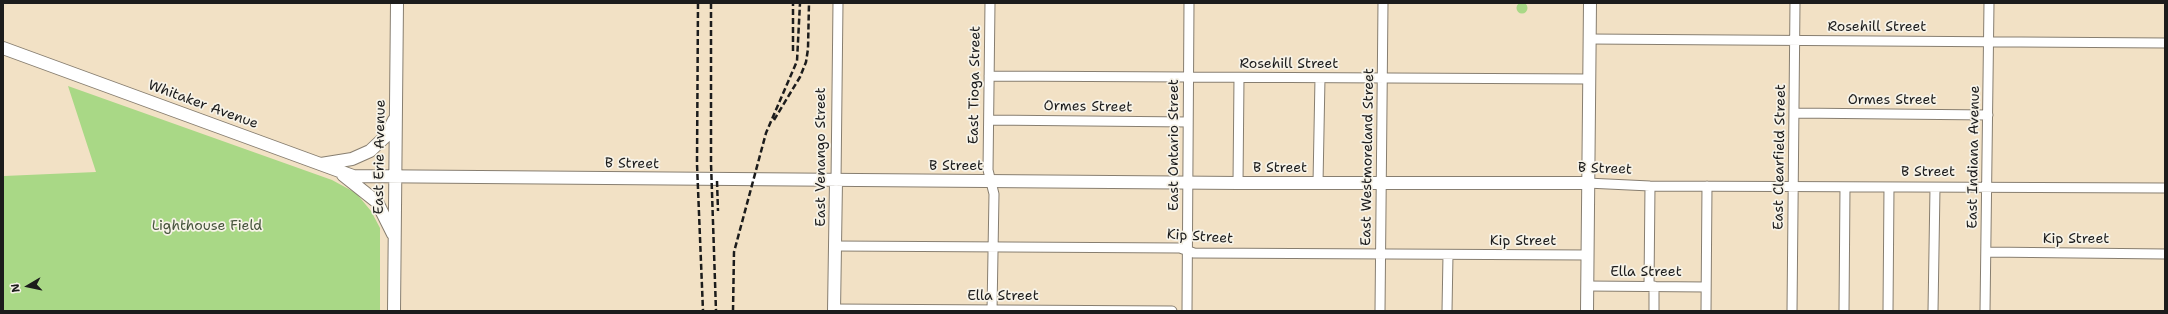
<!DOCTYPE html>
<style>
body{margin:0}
#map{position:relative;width:2168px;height:314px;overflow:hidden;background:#f2e1c5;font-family:"Shantell Sans",sans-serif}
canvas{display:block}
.frame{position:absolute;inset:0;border:4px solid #1c1c1c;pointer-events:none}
.north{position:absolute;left:8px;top:266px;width:40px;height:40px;-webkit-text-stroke:3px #f7f3e8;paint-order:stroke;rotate:261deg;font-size:11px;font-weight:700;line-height:16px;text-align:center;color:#1c1c1c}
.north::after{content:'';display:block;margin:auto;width:14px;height:18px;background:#1c1c1c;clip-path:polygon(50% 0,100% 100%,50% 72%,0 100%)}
</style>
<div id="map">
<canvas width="2168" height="314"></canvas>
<div class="frame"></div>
<div class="north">N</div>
</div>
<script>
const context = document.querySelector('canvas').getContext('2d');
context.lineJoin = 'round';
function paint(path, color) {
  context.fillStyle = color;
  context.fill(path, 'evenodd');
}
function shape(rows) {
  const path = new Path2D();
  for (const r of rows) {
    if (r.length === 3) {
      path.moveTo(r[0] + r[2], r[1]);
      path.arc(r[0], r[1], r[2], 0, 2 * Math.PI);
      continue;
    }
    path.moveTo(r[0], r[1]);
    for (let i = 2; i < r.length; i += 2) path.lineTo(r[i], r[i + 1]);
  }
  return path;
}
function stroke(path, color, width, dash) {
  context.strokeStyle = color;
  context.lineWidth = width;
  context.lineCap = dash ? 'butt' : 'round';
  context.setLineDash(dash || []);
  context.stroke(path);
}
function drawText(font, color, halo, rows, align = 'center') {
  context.font = font + ' "Shantell Sans",sans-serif';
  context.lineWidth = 3.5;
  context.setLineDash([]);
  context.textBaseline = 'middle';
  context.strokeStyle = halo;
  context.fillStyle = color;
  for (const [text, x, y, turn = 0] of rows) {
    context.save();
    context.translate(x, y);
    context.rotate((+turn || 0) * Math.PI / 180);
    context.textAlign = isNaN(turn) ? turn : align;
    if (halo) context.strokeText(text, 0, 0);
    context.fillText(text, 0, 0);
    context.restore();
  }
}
const green = shape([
 [1522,8,5.5],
 [68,86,332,180,356,193,371,211,380,228,380,311,3,311,4,176,96,172]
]);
const minor = shape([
 [990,3,988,170,994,194,992,311],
 [1589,39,2165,43],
 [989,76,1589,79],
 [1795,113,1988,115],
 [989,120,1188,122],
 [836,181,838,3],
 [1238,183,1239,78],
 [1318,183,1320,78],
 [1587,183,1650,186,2165,188],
 [835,246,1180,248,1194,253,1587,255],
 [1987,252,2165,254],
 [1587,286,1706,287],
 [1649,286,1650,186],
 [834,309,1172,311],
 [1187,311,1189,3],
 [1380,311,1383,3],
 [1447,311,1448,255],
 [1654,311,1654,286],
 [1706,311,1707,186],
 [1792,311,1795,3],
 [1844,311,1845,187],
 [1888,311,1889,187],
 [1933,311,1935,188],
 [1985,311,1989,3]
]);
const secondary = shape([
 [3,48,353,176,1238,183,1587,183],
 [321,164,352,159,370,151,386,136,394,120],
 [343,175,377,202,393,234],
 [394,311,397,3],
 [834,311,836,181],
 [1587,311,1590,3]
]);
const rail = shape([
 [698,3,697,164,703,311],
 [711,3,711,163,716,311],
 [793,51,793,3],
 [774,120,800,77,806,62,808,49,809,3],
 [717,181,718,211],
 [733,311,734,252,766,133,797,61,800,3]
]);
const streetNames = [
 ["Rosehill Street",1877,27],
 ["Rosehill Street",1289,64],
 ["East Tioga Street",975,85,-89],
 ["Ormes Street",1892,100],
 ["Whitaker Avenue",203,105,20],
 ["Ormes Street",1088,107,1],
 ["East Ontario Street",1174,145,-90],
 ["East Erie Avenue",380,157,-89],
 ["East Venango Street",821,157,-90],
 ["East Westmoreland Street",1368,157,-89],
 ["East Clearfield Street",1780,157,-89],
 ["East Indiana Avenue",1974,157,-89],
 ["B Street",632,164,1],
 ["B Street",956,166],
 ["B Street",1280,168],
 ["B Street",1605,169,2],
 ["B Street",1928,172],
 ["Kip Street",1200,237,4],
 ["Kip Street",2076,239],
 ["Kip Street",1523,241],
 ["Ella Street",1646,272],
 ["Ella Street",1003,296]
];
const parkNames = [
 ["Lighthouse Field",207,226]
];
paint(green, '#a9d886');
stroke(minor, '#877e70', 11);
stroke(secondary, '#877e70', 14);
stroke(minor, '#fff', 9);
stroke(secondary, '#fff', 12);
stroke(rail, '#1c1c1c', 2.5, [6, 3]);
drawText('14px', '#1c1c1c', '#f7f3e8', streetNames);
drawText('14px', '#46543c', '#f7f3e8', parkNames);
</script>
